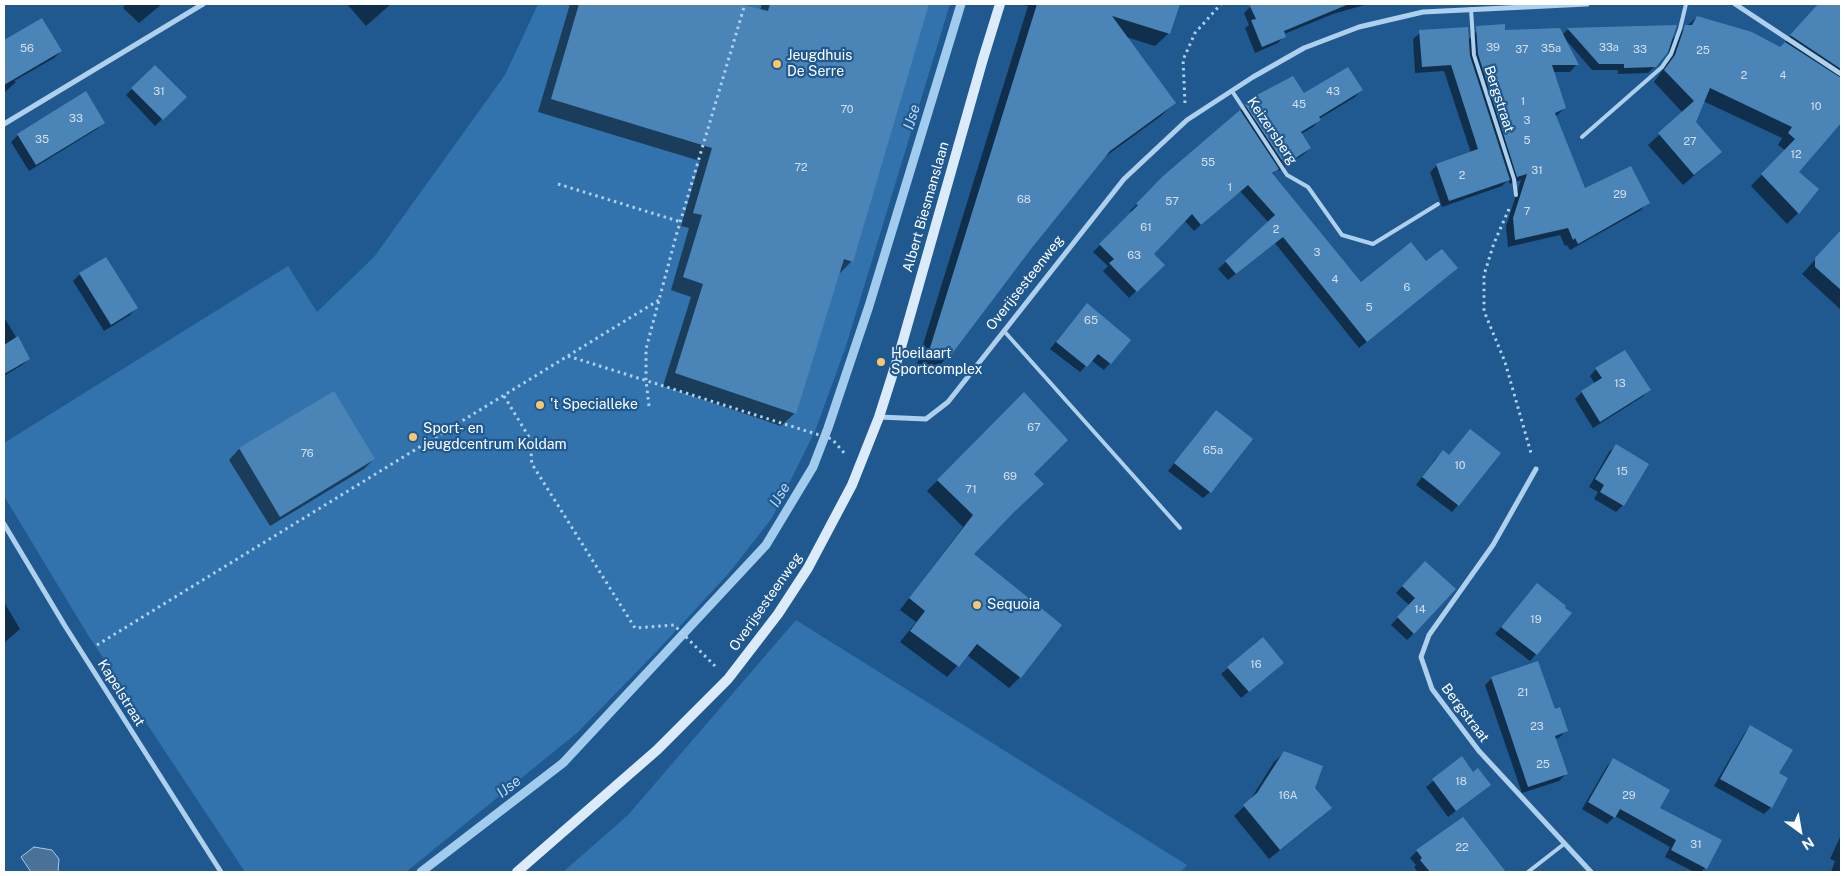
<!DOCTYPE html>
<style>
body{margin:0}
#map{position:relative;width:1845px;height:876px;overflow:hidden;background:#1f598f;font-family:"Public Sans",sans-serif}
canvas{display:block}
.frame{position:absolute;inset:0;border:5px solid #fff;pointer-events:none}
.north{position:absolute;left:1775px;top:806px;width:50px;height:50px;-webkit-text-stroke:4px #1f598f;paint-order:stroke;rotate:148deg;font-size:14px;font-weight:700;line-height:20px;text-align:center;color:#fff}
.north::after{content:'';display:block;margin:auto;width:18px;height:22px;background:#fff;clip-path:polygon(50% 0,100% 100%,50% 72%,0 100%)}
</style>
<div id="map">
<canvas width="1845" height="876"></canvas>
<div class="frame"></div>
<div class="north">N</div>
</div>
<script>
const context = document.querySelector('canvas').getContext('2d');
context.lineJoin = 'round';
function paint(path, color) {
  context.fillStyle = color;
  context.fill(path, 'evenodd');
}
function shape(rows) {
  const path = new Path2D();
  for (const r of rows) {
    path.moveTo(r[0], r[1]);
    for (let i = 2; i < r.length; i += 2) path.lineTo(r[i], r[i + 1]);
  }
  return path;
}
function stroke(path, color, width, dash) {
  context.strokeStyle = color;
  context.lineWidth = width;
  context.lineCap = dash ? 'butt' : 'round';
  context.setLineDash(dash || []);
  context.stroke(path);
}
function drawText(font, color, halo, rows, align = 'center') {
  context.font = font + ' "Public Sans",sans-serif';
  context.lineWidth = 4.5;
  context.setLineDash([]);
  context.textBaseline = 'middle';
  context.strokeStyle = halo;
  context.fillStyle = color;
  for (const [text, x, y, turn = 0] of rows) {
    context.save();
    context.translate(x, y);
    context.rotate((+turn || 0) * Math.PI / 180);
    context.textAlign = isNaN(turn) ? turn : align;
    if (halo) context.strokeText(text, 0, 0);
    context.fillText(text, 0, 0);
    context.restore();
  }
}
const green = shape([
 [538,4,950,4,845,349,815,431,772,518,729,573,656,652,578,732,406,872,245,872,88,635,4,496,4,443,288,266,317,312,374,257,505,75],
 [796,620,1187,865,1181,872,563,872,628,815]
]);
const water = shape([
 [34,847,52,850,59,859,58,872,31,872,21,857,34,847]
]);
const shadow = shape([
 [126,4,162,4,139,23,123,8],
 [347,4,391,4,366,26],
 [570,4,735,4,760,10,762,4,928,4,852,261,839,274,795,413,781,426,663,386,691,297,671,290,689,228,681,226,700,161,538,112],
 [1021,4,1178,4,1169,33,1155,46,1126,37,1174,103,1161,116,1102,159,1030,248,950,354,937,368,917,364,1028,6],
 [1258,4,1368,4,1333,14,1284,34,1284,36,1278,43,1255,53,1245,28,1249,25,1244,13,1251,6],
 [1815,4,1841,4,1841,121,1797,172,1798,213,1787,224,1751,186,1785,150,1778,145,1782,138,1703,101,1695,122,1709,163,1683,185,1648,145,1683,113,1654,82,1664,68,1672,39,1697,17,1780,48,1817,6],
 [42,20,61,51,54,58,14,81,16,82,4,93,4,42],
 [1623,28,1655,66,1648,73,1618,74,1618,70,1592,70,1567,41,1577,64,1570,72,1553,72,1565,108,1555,117,1585,190,1648,202,1641,210,1570,250,1567,245,1565,246,1560,235,1508,247,1506,226,1521,180,1510,184,1508,180,1502,186,1442,207,1430,172,1437,165,1471,153,1444,71,1415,73,1413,39,1420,33,1468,40,1477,31,1562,35,1568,29],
 [155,66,185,97,155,126,126,95],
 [1361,90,1355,97,1319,119,1319,120,1313,127,1301,134,1310,148,1303,155,1278,171,1277,169,1272,174,1360,283,1426,263,1449,275,1359,348,1275,243,1228,280,1218,269,1269,223,1240,191,1194,231,1184,220,1153,254,1163,265,1129,298,1103,271,1108,266,1093,252,1132,213,1130,211,1163,178,1246,105,1303,95],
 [104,122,97,129,29,171,11,142,18,135],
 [1841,231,1841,310,1802,274],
 [80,274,136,308,130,315,104,331,73,281],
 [1080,312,1110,363,1104,370,1091,360,1080,372,1050,349],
 [4,317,29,359,22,365,4,376],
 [1596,369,1649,390,1642,397,1593,428,1575,399,1582,392,1595,384,1590,376],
 [333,392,374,459,364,469,270,526,229,460,239,449],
 [1024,394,1033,474,1005,519,972,554,1020,677,1009,688,967,655,947,677,900,642,916,622,900,610,963,527,927,491],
 [1209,419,1210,492,1203,498,1168,471],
 [1470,430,1458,505,1452,512,1416,485,1436,458,1443,452,1449,456],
 [1616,446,1623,505,1616,512,1594,499,1598,492,1589,487,1609,452],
 [1418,569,1414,633,1407,640,1391,625,1409,605,1396,593],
 [1530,592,1536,654,1530,661,1495,634],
 [4,602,20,629,4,643],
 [1228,668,1276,669,1241,698,1221,674],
 [1492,678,1554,711,1566,730,1560,737,1555,739,1566,774,1559,781,1522,793,1485,685],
 [1750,727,1778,774,1771,807,1764,814,1714,786,1744,734],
 [1285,752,1314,788,1320,818,1269,859,1234,816,1249,802,1274,762],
 [1461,758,1473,774,1489,785,1448,817,1426,787],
 [1614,759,1658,809,1705,868,1701,872,1694,872,1665,857,1670,847,1615,816,1607,824,1582,809,1607,766],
 [1841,835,1841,872,1831,872,1835,861,1830,859],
 [1417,851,1498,865,1491,872,1418,872,1414,867,1416,865,1410,858]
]);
const stream = shape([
 [421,872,563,763,766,545,813,467,828,428,869,306,961,4]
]);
const building = shape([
 [579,4,740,4,768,11,770,4,929,4,853,262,844,259,796,414,675,373,703,284,683,277,702,215,693,213,712,148,551,99],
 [1037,4,1180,4,1170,34,1112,16,1176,103,1110,151,1031,249,951,355,929,351],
 [1249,4,1349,4,1284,31,1286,37,1262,47,1251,20,1256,19],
 [1818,4,1841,4,1841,69,1790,35],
 [1697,16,1752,32,1780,47,1785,42,1841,78,1841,123,1799,172,1819,189,1799,214,1761,174,1795,139,1788,133,1792,127,1710,88,1696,122,1722,152,1694,175,1658,133,1694,101,1664,70,1675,55,1685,25,1692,25],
 [42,18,62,51,4,85,4,40],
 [1505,24,1505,30,1560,28,1579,65,1552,65,1566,108,1555,113,1585,188,1631,166,1650,203,1578,244,1575,238,1573,240,1568,228,1515,240,1513,218,1527,174,1517,177,1478,54,1476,26],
 [1677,25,1668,52,1656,67,1624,68,1624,64,1599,64,1567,28],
 [1468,27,1470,56,1510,180,1449,201,1436,164,1478,149,1451,65,1422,67,1419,30],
 [155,65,187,97,163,120,131,88],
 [1348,67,1363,90,1319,117,1321,120,1301,132,1311,148,1285,165,1245,105,1257,95,1293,76,1304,93],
 [86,91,105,123,36,165,17,134],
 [1240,110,1279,169,1272,173,1361,282,1411,242,1426,261,1442,249,1458,268,1367,342,1283,237,1236,274,1225,261,1275,215,1248,185,1201,225,1192,214,1154,254,1165,265,1137,292,1109,263,1114,259,1099,244,1138,205,1136,204,1162,177],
 [1841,230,1841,290,1815,267,1815,258],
 [106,257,138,308,111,325,79,273],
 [1087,303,1131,340,1111,364,1098,354,1087,367,1056,342],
 [18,336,30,359,4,374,4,345],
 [1625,350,1651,390,1600,422,1581,391,1602,378,1595,368],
 [334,391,375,459,280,517,239,448],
 [1024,392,1068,440,1034,474,1044,484,1013,513,974,554,1062,625,1021,678,977,644,959,667,910,631,925,611,909,598,973,515,937,480],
 [1216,410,1253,439,1211,493,1174,463],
 [1470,429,1501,453,1459,506,1422,477,1443,450,1449,455],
 [1616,444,1649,464,1624,506,1600,492,1604,485,1595,479],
 [1425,561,1456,589,1414,634,1397,617,1415,598,1402,586],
 [1537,583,1566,606,1565,608,1572,613,1537,655,1501,627],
 [1263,637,1284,663,1249,692,1227,667],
 [1538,661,1555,709,1560,707,1568,731,1555,736,1568,774,1528,787,1491,677],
 [1750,725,1793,750,1779,773,1788,778,1772,808,1720,779],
 [1284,751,1323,766,1315,788,1332,808,1280,850,1243,805,1257,793],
 [1462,756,1473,772,1478,768,1491,785,1456,811,1432,779],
 [1613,758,1670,790,1660,808,1722,840,1707,869,1671,850,1676,840,1620,809,1615,818,1588,802],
 [1463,817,1506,872,1430,872,1420,860,1422,858,1416,850]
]);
const path = shape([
 [1185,103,1183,60,1195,33,1221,4],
 [558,184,681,222],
 [1509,209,1494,243,1484,275,1484,311,1505,362,1531,453],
 [568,356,832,439,845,454],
 [504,396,529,437,532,448,531,457,532,464,635,628,674,625,715,666],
 [649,406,646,380,646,349,676,236,745,4],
 [97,645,659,300]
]);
const service = shape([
 [1471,9,1474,55,1514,179,1516,195],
 [1232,91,1287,175,1308,187,1342,235,1373,244,1438,204],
 [1582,137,1662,67,1671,54,1680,29,1686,4],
 [1004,331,1180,528],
 [1528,872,1564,844]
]);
const minor = shape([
 [1735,4,1841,74],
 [4,124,203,4],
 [879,417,926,419,948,402,1124,179,1187,120,1253,77,1304,48,1359,27,1423,12,1587,4],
 [1536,469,1493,545,1429,635,1421,657,1432,689,1479,751,1591,872],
 [4,524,65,626,221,872]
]);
const secondary = shape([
 [517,872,657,750,728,679,778,614,808,568,852,485,879,417,900,351,983,59,1000,4]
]);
const markers = [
 [777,64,5,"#fbc76e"],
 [881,362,5,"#fbc76e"],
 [540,405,5,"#fbc76e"],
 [413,437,5,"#fbc76e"],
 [977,605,5,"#fbc76e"]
];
const numberNames = [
 ["39",1493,48],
 ["33a",1609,48],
 ["56",27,49],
 ["35a",1551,49],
 ["37",1522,50],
 ["33",1640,50],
 ["25",1703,51],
 ["2",1744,76],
 ["4",1783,76],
 ["31",159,92],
 ["43",1333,92],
 ["1",1523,102],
 ["45",1299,105],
 ["10",1816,107],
 ["70",847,110],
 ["33",76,119],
 ["3",1527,121],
 ["35",42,140],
 ["5",1527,141],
 ["27",1690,142],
 ["12",1796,155],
 ["55",1208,163],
 ["72",801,168],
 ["31",1537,171],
 ["2",1462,176],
 ["1",1230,188],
 ["29",1620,195],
 ["68",1024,200],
 ["57",1172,202],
 ["7",1527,212],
 ["61",1146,228],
 ["2",1276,230],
 ["3",1317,253],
 ["63",1134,256],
 ["4",1335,280],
 ["6",1407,288],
 ["5",1369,308],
 ["65",1091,321],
 ["13",1620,384],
 ["67",1034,428],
 ["65a",1213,451],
 ["76",307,454],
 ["10",1460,466],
 ["15",1622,472],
 ["69",1010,477],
 ["71",971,490],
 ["14",1420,610],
 ["19",1536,620],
 ["16",1256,665],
 ["21",1523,693],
 ["23",1537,727],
 ["25",1543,765],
 ["18",1461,782],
 ["16A",1288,796],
 ["29",1629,796],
 ["31",1696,845],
 ["22",1462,848]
];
const poiNames = [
 ["Jeugdhuis",787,56],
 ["De Serre",787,72],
 ["Hoeilaart",891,354],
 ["Sportcomplex",891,370],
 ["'t Specialleke",550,405],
 ["Sport- en",423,429],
 ["jeugdcentrum Koldam",423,445],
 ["Sequoia",987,605]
];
const streetNames = [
 ["Bergstraat",1499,99,72],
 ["Keizersberg",1272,131,56],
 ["Albert Biesmanslaan",926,207,-74],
 ["Overijsesteenweg",1025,283,-52],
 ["Overijsesteenweg",766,602,-55],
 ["Kapelstraat",121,693,58],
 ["Bergstraat",1465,713,53]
];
const waterNames = [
 ["IJse",912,117,-73],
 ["IJse",780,495,-59],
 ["IJse",509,787,-38]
];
paint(green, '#3273ad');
paint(water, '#4a7299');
stroke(water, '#a2ccee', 1);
paint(shadow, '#0007');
stroke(stream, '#a2ccee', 9);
paint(building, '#4b85b8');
stroke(path, '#aed0ed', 3, [2.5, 4]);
stroke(service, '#aed0ed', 4);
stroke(minor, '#aed0ed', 5);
stroke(secondary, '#dbebfa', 10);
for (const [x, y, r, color] of markers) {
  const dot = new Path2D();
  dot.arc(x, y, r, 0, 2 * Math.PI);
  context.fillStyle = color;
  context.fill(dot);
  stroke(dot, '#1f598f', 2);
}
drawText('11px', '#d2e0ed', null, numberNames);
drawText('14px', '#fff', '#1f598f', poiNames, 'left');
drawText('14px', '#fff', '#1f598f', streetNames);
drawText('italic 15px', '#bad9f4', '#1f598f', waterNames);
</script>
